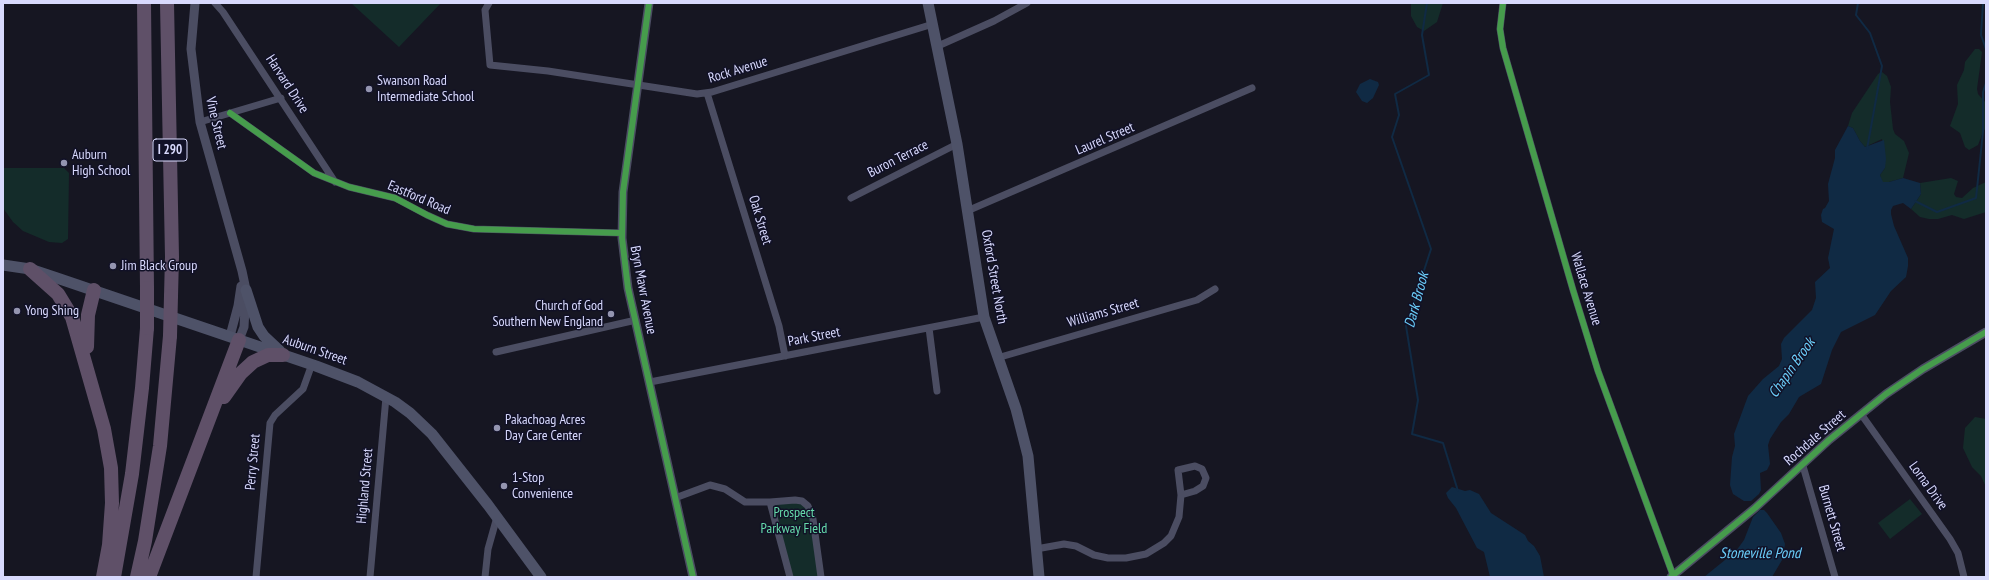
<!DOCTYPE html>
<style>
body{margin:0}
#map{position:relative;width:1989px;height:580px;overflow:hidden;background:#161622;font-family:"PT Sans Narrow",sans-serif}
canvas{display:block}
.frame{position:absolute;inset:0;border:4px solid #d8d9fd;pointer-events:none}
</style>
<div id="map">
<canvas width="1989" height="580"></canvas>
<div class="frame"></div>
</div>
<script>
const context = document.querySelector('canvas').getContext('2d');
context.lineJoin = 'round';
function paint(path, color) {
  context.fillStyle = color;
  context.fill(path, 'evenodd');
}
function shape(rows) {
  const path = new Path2D();
  for (const r of rows) {
    path.moveTo(r[0], r[1]);
    for (let i = 2; i < r.length; i += 2) path.lineTo(r[i], r[i + 1]);
  }
  return path;
}
function stroke(path, color, width, dash) {
  context.strokeStyle = color;
  context.lineWidth = width;
  context.lineCap = dash ? 'butt' : 'round';
  context.setLineDash(dash || []);
  context.stroke(path);
}
function drawText(font, color, halo, rows, align = 'center') {
  context.font = font + ' "PT Sans Narrow",sans-serif';
  context.lineWidth = 3;
  context.setLineDash([]);
  context.textBaseline = 'middle';
  context.strokeStyle = halo;
  context.fillStyle = color;
  for (const [text, x, y, turn = 0] of rows) {
    context.save();
    context.translate(x, y);
    context.rotate((+turn || 0) * Math.PI / 180);
    context.textAlign = isNaN(turn) ? turn : align;
    if (halo) context.strokeText(text, 0, 0);
    context.fillText(text, 0, 0);
    context.restore();
  }
}
const green = shape([
 [351,3,441,3,399,47],
 [1411,3,1443,3,1437,22,1424,31,1417,27,1411,16],
 [1975,49,1979,49,1982,52,1977,89,1978,94,1986,103,1986,128,1983,132,1978,145,1969,150,1965,147,1960,133,1950,126,1958,104,1957,85,1964,70,1965,62],
 [1882,72,1887,76,1891,87,1890,102,1893,129,1895,134,1904,141,1909,153,1903,178,1889,182,1882,182,1881,178,1880,175,1885,168,1882,139,1865,147,1860,141,1853,128,1848,126,1852,113,1878,74],
 [3,168,64,168,69,173,68,239,62,243,49,242,23,231,13,222,3,208],
 [1951,178,1958,181,1954,194,1956,197,1962,198,1973,188,1986,182,1986,212,1964,219,1952,215,1938,219,1929,219,1920,217,1911,209,1921,194,1920,183],
 [1975,417,1986,419,1986,487,1981,476,1972,467,1963,448,1965,428],
 [1910,499,1922,514,1890,539,1878,523],
 [786,500,808,506,820,577,790,577,770,502]
]);
const water = shape([
 [1370,79,1378,82,1379,85,1373,98,1367,103,1362,101,1356,92,1360,84],
 [1848,126,1853,128,1860,141,1865,147,1884,140,1886,159,1885,168,1880,175,1883,182,1889,182,1903,178,1920,183,1921,194,1911,209,1903,203,1893,206,1891,210,1891,214,1894,226,1908,258,1908,266,1906,277,1891,291,1875,315,1841,332,1832,350,1821,384,1799,397,1789,414,1781,422,1770,439,1768,445,1770,464,1767,470,1760,473,1761,490,1759,494,1751,501,1744,501,1733,494,1730,485,1732,457,1735,446,1734,434,1748,396,1763,379,1779,366,1782,359,1781,344,1784,338,1812,310,1816,298,1815,282,1830,268,1828,258,1834,229,1822,222,1821,215,1823,209,1825,208,1829,201,1828,184,1835,158,1835,150],
 [1452,487,1465,491,1470,490,1479,494,1491,513,1525,535,1528,541,1534,546,1540,556,1544,577,1490,577,1484,552,1477,548,1456,508,1448,498,1446,493],
 [1760,510,1764,510,1767,513,1781,533,1785,544,1782,560,1772,577,1704,577,1736,551,1744,540,1753,517]
]);
const stream = shape([
 [1427,3,1422,35,1429,75,1395,94,1399,115,1392,137,1431,249,1406,326,1418,400,1412,434,1443,443,1458,491],
 [1858,3,1856,15,1870,33,1882,66,1867,149],
 [1983,3,1981,35,1986,49],
 [1915,201,1937,212,1976,198,1983,132,1983,92,1986,83]
]);
const minor = shape([
 [215,3,223,12,335,182],
 [489,3,485,10,490,65,548,71,697,94,712,92,933,24],
 [1503,3,1500,29,1503,48,1573,290,1598,371,1673,575],
 [938,46,994,21,1027,3],
 [707,93,779,326,785,356],
 [230,113,314,173,349,187,395,198,427,215,447,224,474,229,621,233],
 [200,122,281,98],
 [851,198,957,144],
 [967,211,1252,88],
 [929,328,937,391],
 [496,352,636,320],
 [997,358,1197,300,1215,289],
 [650,382,984,317],
 [1861,414,1950,539,1958,553,1964,577],
 [1803,466,1835,577],
 [675,498,710,485,725,489,745,502,770,502],
 [1036,549,1064,544,1076,546,1094,555,1108,558,1126,558,1146,554,1164,543,1171,536,1179,517,1181,495,1195,491,1203,486,1206,478,1202,469,1195,466,1178,470,1181,495],
 [256,577,270,423,275,415,303,389,312,364],
 [370,577,386,397],
 [485,577,488,549,497,517],
 [790,577,770,502,795,500,802,501,808,506,813,519,821,577]
]);
const tertiary = shape([
 [195,3,191,49,200,122,242,271,246,290,244,327,239,340],
 [649,3,623,192,622,238,628,288,693,577],
 [230,336,238,306,241,286],
 [1671,577,1755,508,1829,440,1886,394,1923,369,1986,332]
]);
const secondary = shape([
 [928,3,957,144,984,317,1016,409,1028,456,1039,577],
 [3,265,30,269,57,278,316,366,358,382,395,402,410,413,432,434,488,505,541,577],
 [246,290,258,327,264,336,280,351]
]);
const motorway = shape([
 [144,3,147,288],
 [167,3,172,257,171,296],
 [30,269,58,294,72,317,104,429,111,468,112,503,109,545,103,577],
 [87,347,88,315,94,290],
 [224,397,241,373,253,362,268,355,283,355],
 [114,577,132,474,142,388,147,328],
 [137,577,145,541,160,446,170,336],
 [149,577,239,340]
]);
const motorwayBridge = shape([
 [147,328,147,288],
 [170,336,171,296]
]);
const cycleway = shape([
 [649,3,623,192,622,238,628,288,693,577],
 [1503,3,1500,29,1503,48,1573,290,1598,371,1673,575],
 [230,113,314,173,349,187,395,198,427,215,447,224,474,229,621,233],
 [1671,577,1755,508,1829,440,1886,394,1923,369,1986,332]
]);
const markers = [
 [369,89,4,"#9495b0"],
 [64,163,4,"#9495b0"],
 [113,266,4,"#9495b0"],
 [17,311,4,"#9495b0"],
 [611,314,4,"#9495b0"],
 [497,428,4,"#9495b0"],
 [504,486,4,"#9495b0"]
];
const shields = [
 [170,150,34]
];
const shieldNames = [
 ["I 290",170,150]
];
const streetNames = [
 ["Rock Avenue",738,70,-17],
 ["Harvard Drive",287,84,57],
 ["Vine Street",216,123,77],
 ["Laurel Street",1105,139,-23],
 ["Buron Terrace",898,159,-27],
 ["Eastford Road",419,198,23],
 ["Oak Street",760,220,73],
 ["Oxford Street North",994,277,80],
 ["Wallace Avenue",1586,289,73],
 ["Bryn Mawr Avenue",643,290,79],
 ["Williams Street",1103,313,-16],
 ["Park Street",814,337,-11],
 ["Auburn Street",315,350,19],
 ["Rochdale Street",1815,438,-41],
 ["Perry Street",253,462,-85],
 ["Highland Street",365,486,-85],
 ["Lorna Drive",1928,486,54],
 ["Burnett Street",1832,518,74]
];
const poiNames = [
 ["Swanson Road",377,81],
 ["Intermediate School",377,97],
 ["Auburn",72,155],
 ["High School",72,171],
 ["Jim Black Group",121,266],
 ["Church of God",603,306,"right"],
 ["Southern New England",603,322,"right"],
 ["Yong Shing",25,311],
 ["Pakachoag Acres",505,420],
 ["Day Care Center",505,436],
 ["1-Stop",512,478],
 ["Convenience",512,494]
];
const parkNames = [
 ["Prospect",794,513],
 ["Parkway Field",794,529]
];
const waterNames = [
 ["Dark Brook",1417,300,-75],
 ["Chapin Brook",1792,368,-55],
 ["Stoneville Pond",1760,554]
];
paint(green, '#142c2a');
paint(water, '#102a44');
stroke(stream, '#102a44', 2);
stroke(minor, '#4b4d62', 7);
stroke(tertiary, '#4b4d62', 9);
stroke(secondary, '#4e5268', 11);
stroke(motorway, '#5f5068', 14);
stroke(motorwayBridge, '#5f5068', 14);
stroke(cycleway, '#469c4c', 6);
for (const [x, y, r, color] of markers) {
  const dot = new Path2D();
  dot.arc(x, y, r, 0, 2 * Math.PI);
  context.fillStyle = color;
  context.fill(dot);
  stroke(dot, '#111127', 1.5);
}
for (const [x, y, w] of shields) {
  const box = new Path2D();
  box.roundRect(x - w / 2, y - 11, w, 22, 3);
  context.fillStyle = '#111127';
  context.fill(box);
  stroke(box, '#d8d9fd', 1);
}
drawText('bold 13px', '#d8d9fd', null, shieldNames);
drawText('14px', '#d8d9fd', '#111127', streetNames);
drawText('14px', '#d8d9fd', '#111127', poiNames, 'left');
drawText('14px', '#66dbab', '#111127', parkNames);
drawText('italic 15px', '#6acdf9', '#111127', waterNames);
</script>
